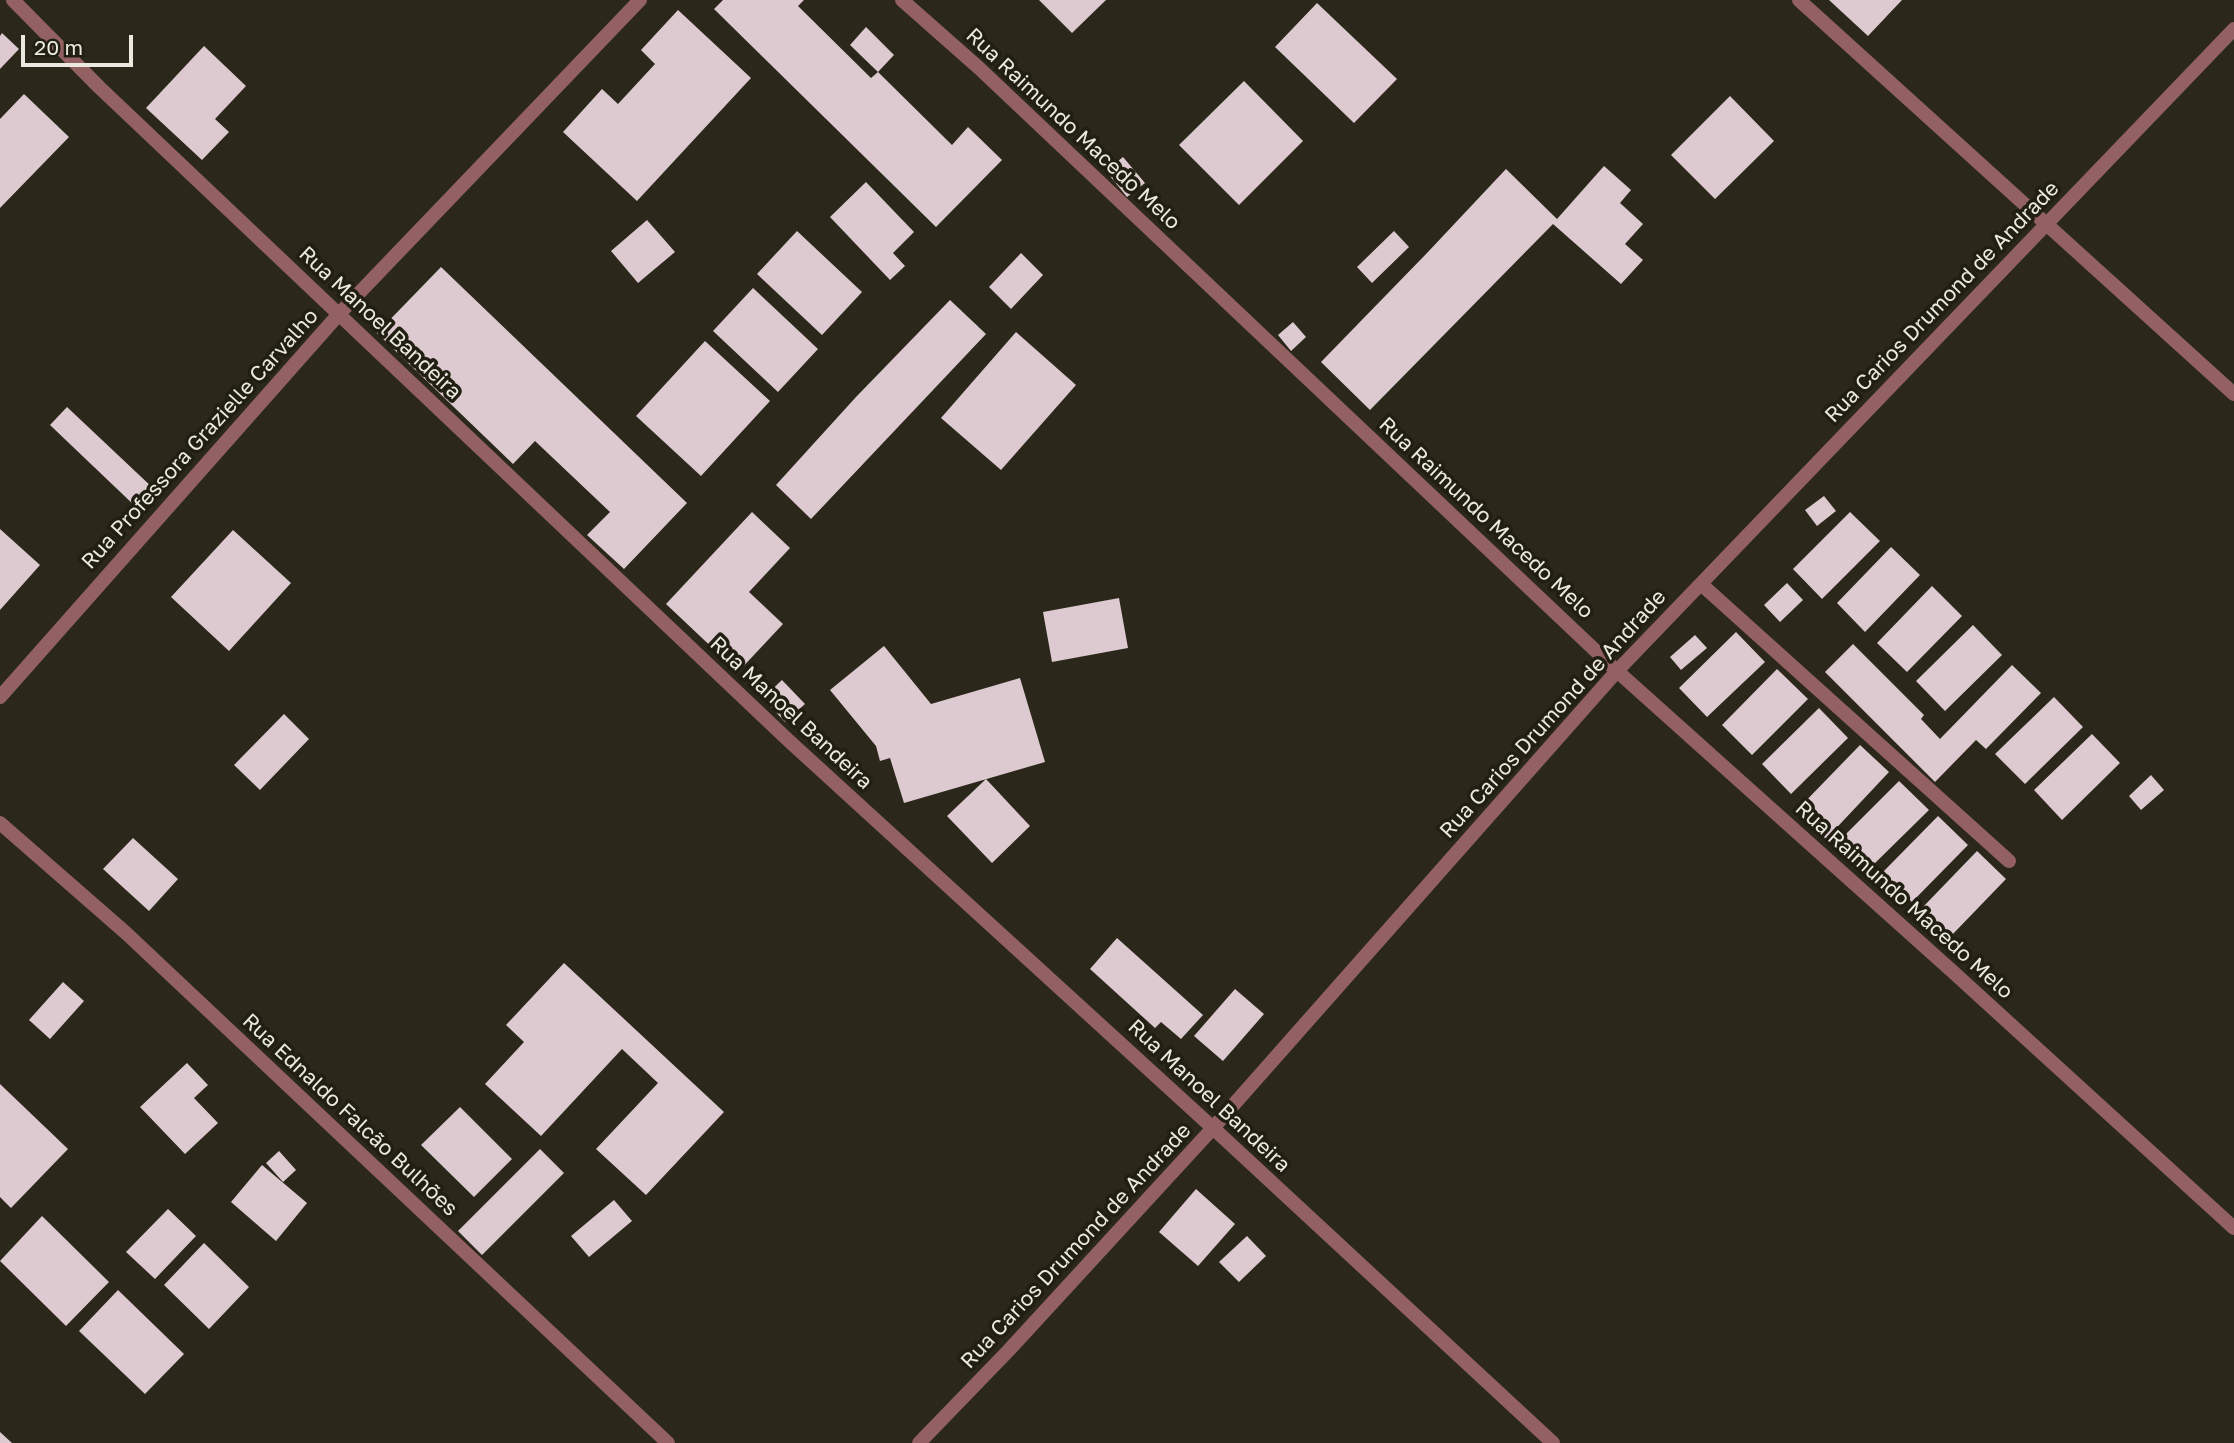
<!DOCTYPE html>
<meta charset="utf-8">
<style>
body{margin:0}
#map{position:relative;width:2234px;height:1443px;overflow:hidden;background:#2b281b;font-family:"Golos Text",sans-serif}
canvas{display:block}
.scale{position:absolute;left:21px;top:35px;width:112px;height:32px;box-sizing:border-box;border:4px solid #ebe9e0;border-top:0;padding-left:9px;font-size:21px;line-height:24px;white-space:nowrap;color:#ebe9e0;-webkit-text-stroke:5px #211e12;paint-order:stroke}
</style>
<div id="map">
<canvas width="2234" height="1443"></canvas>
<div class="scale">20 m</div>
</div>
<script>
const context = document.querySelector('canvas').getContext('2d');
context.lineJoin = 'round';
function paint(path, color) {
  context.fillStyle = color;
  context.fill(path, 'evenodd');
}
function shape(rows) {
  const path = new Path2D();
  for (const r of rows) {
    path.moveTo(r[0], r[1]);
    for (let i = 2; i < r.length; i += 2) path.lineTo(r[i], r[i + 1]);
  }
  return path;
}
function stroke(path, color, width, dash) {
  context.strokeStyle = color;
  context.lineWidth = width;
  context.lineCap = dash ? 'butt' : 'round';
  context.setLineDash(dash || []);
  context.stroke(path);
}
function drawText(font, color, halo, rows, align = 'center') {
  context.font = font + ' "Golos Text",sans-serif';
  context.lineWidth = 7;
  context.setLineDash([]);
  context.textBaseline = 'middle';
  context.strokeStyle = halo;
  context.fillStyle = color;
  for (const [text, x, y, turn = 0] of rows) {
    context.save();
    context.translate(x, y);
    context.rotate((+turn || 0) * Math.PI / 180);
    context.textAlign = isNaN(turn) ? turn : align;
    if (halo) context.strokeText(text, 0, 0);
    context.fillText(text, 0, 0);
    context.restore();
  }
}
const building = shape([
 [723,0,804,0,798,6,871,78,878,72,952,145,968,127,1002,160,936,227,714,9],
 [1039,0,1106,0,1072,33],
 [1829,0,1902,0,1868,36],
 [1317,3,1397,79,1354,123,1275,47],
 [678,10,751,78,637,201,563,132,602,89,618,104,655,64,641,50],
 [866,27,894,55,878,72,850,45],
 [2,33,19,49,0,69,0,36],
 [204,46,246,86,215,119,229,132,202,160,146,108],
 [1244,81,1303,141,1239,205,1179,145],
 [24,94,69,137,0,208,0,119],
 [1730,96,1774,141,1715,199,1671,155],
 [1123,157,1145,183,1127,197,1106,171],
 [1604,166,1631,190,1620,203,1643,224,1625,244,1643,260,1621,284,1553,224,1370,410,1321,362,1427,253,1506,169,1557,219],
 [866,182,914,232,893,253,905,266,890,280,830,217],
 [647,220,675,252,638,283,611,251],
 [797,231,862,292,822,335,757,274],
 [1394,231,1409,247,1372,283,1357,267],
 [1021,253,1043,275,1011,309,989,287],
 [441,267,687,503,624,569,587,535,610,512,535,441,513,464,377,333],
 [753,288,818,349,778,392,713,331],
 [950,300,986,334,811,519,776,485,856,397],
 [1293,322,1306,337,1291,351,1278,335],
 [1016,332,1076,385,1001,470,941,418],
 [705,341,770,401,701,476,636,416],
 [67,407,154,489,136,507,50,425],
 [1824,496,1836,511,1817,526,1805,510],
 [752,512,790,548,749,592,783,624,738,672,666,604],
 [1850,512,1880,541,1822,599,1793,569],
 [0,529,40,565,0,610],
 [233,530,291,583,229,651,171,597],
 [1891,547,1920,575,1865,632,1837,603],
 [1787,583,1803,600,1780,622,1764,605],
 [1932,586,1962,616,1907,672,1877,643],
 [1119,598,1128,648,1052,662,1043,612],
 [1973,625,2002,655,1945,711,1916,681],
 [1736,632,1765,662,1707,717,1679,688],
 [1695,635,1707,648,1681,670,1670,657],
 [1853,644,1924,715,1921,719,1940,739,2012,665,2041,693,1986,749,1976,740,1935,782,1825,672],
 [884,646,931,704,1020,678,1045,762,904,803,890,758,880,761,876,746,830,690],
 [1777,669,1808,699,1752,755,1722,725],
 [782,680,805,704,785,722,763,698],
 [2054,697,2083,727,2025,784,1995,754],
 [1819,708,1848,738,1791,794,1762,764],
 [284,714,309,739,260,790,234,765],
 [2092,734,2120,763,2062,820,2034,790],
 [1860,745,1889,772,1826,839,1796,811],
 [2151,775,2164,790,2141,810,2129,796],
 [986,779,1030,826,992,863,947,816],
 [1899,781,1929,810,1873,865,1844,836],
 [1938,816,1968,845,1912,902,1882,873],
 [133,838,178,879,149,911,103,869],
 [1977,851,2006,879,1950,937,1922,908],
 [1117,938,1203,1015,1181,1039,1161,1022,1155,1028,1090,969],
 [564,963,724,1112,646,1195,596,1149,658,1083,622,1049,541,1136,485,1084,524,1042,506,1025],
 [63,982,84,1001,50,1039,29,1020],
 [1235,989,1264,1014,1223,1061,1194,1036],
 [187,1063,208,1085,194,1098,218,1123,185,1154,140,1107],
 [0,1084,68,1149,11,1208,0,1197],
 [460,1107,512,1159,474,1197,421,1145],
 [540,1149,564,1173,482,1255,458,1231],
 [279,1151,296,1170,283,1182,266,1163],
 [262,1165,307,1203,276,1241,231,1202],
 [1196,1189,1235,1224,1198,1266,1159,1232],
 [614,1200,632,1221,589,1257,571,1236],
 [168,1209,196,1236,155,1279,126,1252],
 [42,1216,109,1282,66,1326,0,1261],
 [1247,1236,1266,1256,1239,1282,1219,1262],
 [204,1243,249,1287,209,1329,164,1285],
 [118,1290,184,1354,145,1394,79,1331],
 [0,1432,12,1443,0,1443]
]);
const minor = shape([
 [13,0,99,87,788,740,1213,1128,1553,1443],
 [902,0,979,68,1617,671,1952,971,2234,1228],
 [1799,0,2234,394],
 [1701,584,2009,861],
 [0,697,339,314,640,0],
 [0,823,126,933,668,1443],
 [919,1443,1009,1350,1213,1128,1617,671,2234,29]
]);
const streetNames = [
 ["Rua Raimundo Macedo Melo",1073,129,43],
 ["Rua Carios Drumond de Andrade",1942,302,-46],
 ["Rua Manoel Bandeira",380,323,43],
 ["Rua Professora Grazielle Carvalho",200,439,-48],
 ["Rua Raimundo Macedo Melo",1486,518,43],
 ["Rua Manoel Bandeira",791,713,43],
 ["Rua Carios Drumond de Andrade",1553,714,-48],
 ["Rua Raimundo Macedo Melo",1904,900,42],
 ["Rua Manoel Bandeira",1209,1096,43],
 ["Rua Ednaldo Falcão Bulhões",350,1115,43],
 ["Rua Carios Drumond de Andrade",1076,1246,-47]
];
paint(building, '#ddcad1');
stroke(minor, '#936162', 14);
drawText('21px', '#ebe9e0', '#211e12', streetNames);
</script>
